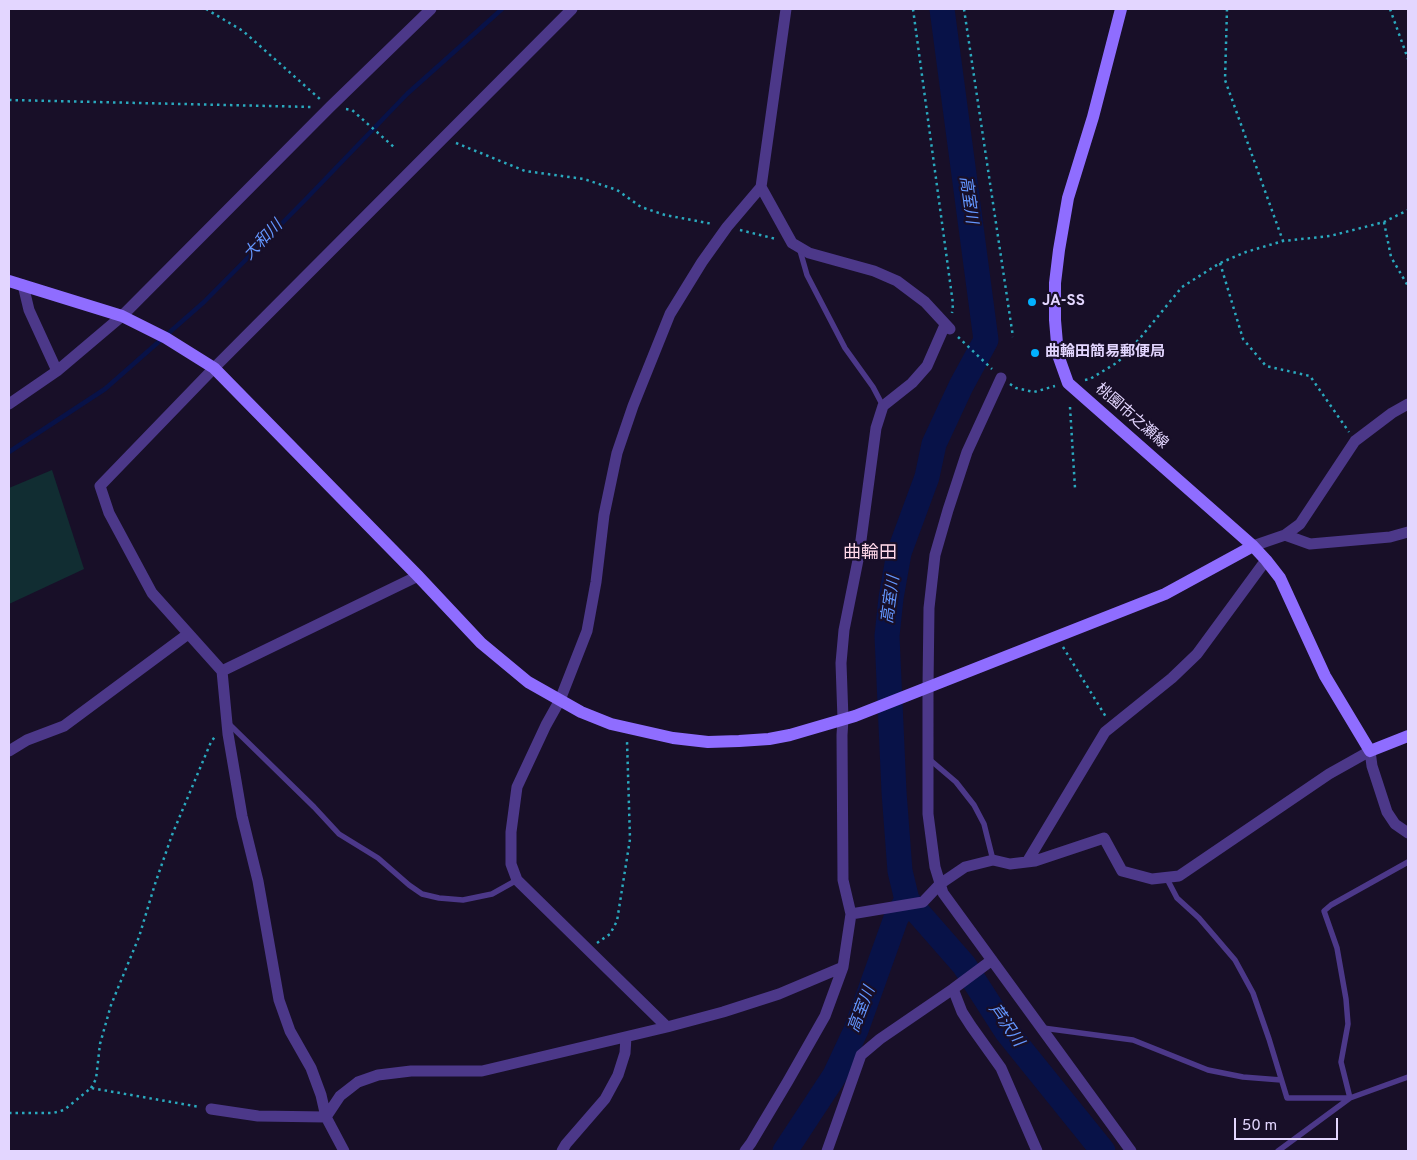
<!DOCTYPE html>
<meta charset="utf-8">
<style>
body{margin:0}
#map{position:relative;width:1417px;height:1160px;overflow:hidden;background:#180f28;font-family:Overpass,sans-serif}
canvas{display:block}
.frame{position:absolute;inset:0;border:10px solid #e3d6ff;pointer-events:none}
.scale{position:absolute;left:1234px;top:1118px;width:104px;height:22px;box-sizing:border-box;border:2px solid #e3d6ff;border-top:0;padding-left:6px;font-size:15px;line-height:18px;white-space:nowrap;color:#e3d6ff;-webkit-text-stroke:4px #180f28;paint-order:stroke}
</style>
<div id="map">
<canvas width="1417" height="1160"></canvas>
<div class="frame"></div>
<div class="scale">50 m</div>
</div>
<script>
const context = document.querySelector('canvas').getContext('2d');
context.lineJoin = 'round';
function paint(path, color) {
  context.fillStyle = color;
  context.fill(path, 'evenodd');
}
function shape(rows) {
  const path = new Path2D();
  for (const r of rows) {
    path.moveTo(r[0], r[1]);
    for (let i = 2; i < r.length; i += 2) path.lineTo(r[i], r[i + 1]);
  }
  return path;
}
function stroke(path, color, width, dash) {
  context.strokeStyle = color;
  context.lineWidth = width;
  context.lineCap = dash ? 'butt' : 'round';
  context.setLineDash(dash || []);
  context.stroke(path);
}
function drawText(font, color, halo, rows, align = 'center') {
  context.font = font + ' Overpass,"Noto Sans JP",sans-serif';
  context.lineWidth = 4.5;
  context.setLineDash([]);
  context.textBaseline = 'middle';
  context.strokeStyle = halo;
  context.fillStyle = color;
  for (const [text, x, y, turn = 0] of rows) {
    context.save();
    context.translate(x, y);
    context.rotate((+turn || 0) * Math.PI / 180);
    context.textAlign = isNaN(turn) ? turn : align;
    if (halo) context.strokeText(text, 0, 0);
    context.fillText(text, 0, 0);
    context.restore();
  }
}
const green = shape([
 [52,470,84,569,9,604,9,488]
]);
const stream = shape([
 [9,452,105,389,204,302,306,199,407,94,502,9]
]);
const river = shape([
 [907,900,964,965,1007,1032,1103,1151],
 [785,1151,835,1075,856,1030,896,918,907,900,900,871,894,792,887,636,891,598,899,553,927,477,934,444,961,386,986,340,942,9]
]);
const path = shape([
 [206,9,243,31,321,100],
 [913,9,953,304,952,313],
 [964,9,1013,337],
 [1227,9,1225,80,1283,241],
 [1390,9,1408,59],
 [9,100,313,107],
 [346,109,352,110,395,148],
 [456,143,525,171,584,179,617,190,641,207,665,215,713,224],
 [1384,222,1391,257,1408,286],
 [740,230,776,239],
 [1220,263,1243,339,1266,366,1310,376,1349,432],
 [958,337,992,369],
 [1085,380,1090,379,1118,362,1141,337,1182,287,1220,263,1246,252,1283,241,1330,236,1384,222,1408,210],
 [1010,384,1016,388,1034,392,1055,386],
 [1070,407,1075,488],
 [1063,647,1106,717],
 [597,943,610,934,617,921,630,839,627,741],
 [91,1088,96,1079,100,1044,111,1005,139,937,155,884,172,835,211,742,216,735],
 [9,1113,53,1113,64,1110,91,1088,200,1107]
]);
const lane = shape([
 [799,247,807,275,845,348,873,387,883,406],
 [229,724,314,807,339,834,378,858,409,885,422,894,439,898,463,900,492,894,517,880],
 [929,759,956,782,974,805,984,824,993,860],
 [1166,877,1177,898,1199,918,1235,960,1253,993,1269,1039,1287,1098,1350,1098,1341,1062,1348,1024,1346,999,1337,948,1324,911,1331,905,1408,862],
 [1043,1028,1133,1040,1208,1070,1243,1077,1281,1080],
 [1278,1151,1350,1098,1408,1077]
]);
const street = shape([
 [786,9,761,187,792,243,809,253,874,271,897,281,925,302,950,329],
 [23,285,29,310,57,371],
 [1001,378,967,452,948,510,935,555,929,608,928,687,928,814,935,867,943,893,1131,1151],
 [9,404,57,371,122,316,330,107,431,9],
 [1285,535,1310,544,1390,537,1408,532],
 [1253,546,1285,535,1300,524,1355,441,1392,413,1408,404],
 [222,671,418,576],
 [9,751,27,740,64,726,188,634],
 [1027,862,1105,732,1172,678,1197,654,1266,560],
 [851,914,923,902,940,884,965,867,993,860,1010,864,1035,861,1104,838,1122,871,1152,879,1179,876,1329,774,1370,751,1372,766,1387,812,1395,824,1408,833],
 [953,989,962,1012,971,1026,1001,1068,1037,1151],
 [667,1027,517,880,511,864,511,832,517,787,546,725,560,700,587,631,596,582,604,515,617,453,633,406,670,314,702,262,727,227,761,187],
 [211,1109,258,1116,326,1117,340,1096,358,1082,378,1075,411,1071,482,1071,667,1027,723,1012,779,994,843,967],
 [344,1151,326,1117,321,1095,311,1068,290,1031,279,1000,258,881,242,816,228,734,222,671,152,593,109,513,100,486,214,368,572,9],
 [562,1151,566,1144,605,1099,618,1075,625,1053,626,1037],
 [745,1151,751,1143,788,1081,825,1016,843,967,851,914,843,880,842,735,843,719,841,663,844,630,859,555,876,428,883,406,912,383,927,366,945,325],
 [827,1151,861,1055,880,1039,953,989,992,960]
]);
const secondary = shape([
 [1121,9,1093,117,1068,198,1059,250,1055,283,1055,320,1058,355,1068,383,1253,546,1266,560,1280,578,1325,676,1370,751,1408,736],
 [9,281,122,316,166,338,214,368,418,576,481,643,528,682,581,712,611,724,673,738,708,742,739,741,769,739,790,735,855,716,1165,594,1253,546]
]);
const markers = [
 [1032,302,5,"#02b1ff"],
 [1035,353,5,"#02b1ff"]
];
const poiNames = [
 ["JA-SS",1042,302],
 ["曲輪田簡易郵便局",1045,353]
];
const streetNames = [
 ["桃園市之瀬線",1131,417,41]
];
const waterNames = [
 ["高室川",967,200,82],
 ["大和川",264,241,-46],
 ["高室川",892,600,-82],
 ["高室川",863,1010,-69],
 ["芦沢川",1005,1026,55]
];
const quarterNames = [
 ["曲輪田",870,554]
];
paint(green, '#112d32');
stroke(stream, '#081248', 4.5);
stroke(river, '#081248', 25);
stroke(path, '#2aa9be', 2.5, [2.5, 4]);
stroke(lane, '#4c3889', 5.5);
stroke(street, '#4c3889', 11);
stroke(secondary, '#8f6dff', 12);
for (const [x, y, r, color] of markers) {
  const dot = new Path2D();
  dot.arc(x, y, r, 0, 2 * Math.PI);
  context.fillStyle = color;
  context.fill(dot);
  stroke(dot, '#180f28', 2);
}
drawText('bold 15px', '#e3d6ff', '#180f28', poiNames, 'left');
drawText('15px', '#e3d6ff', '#180f28', streetNames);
drawText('italic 16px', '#6497ff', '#180f28', waterNames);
drawText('18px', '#ffd8e9', '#180f28', quarterNames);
</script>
